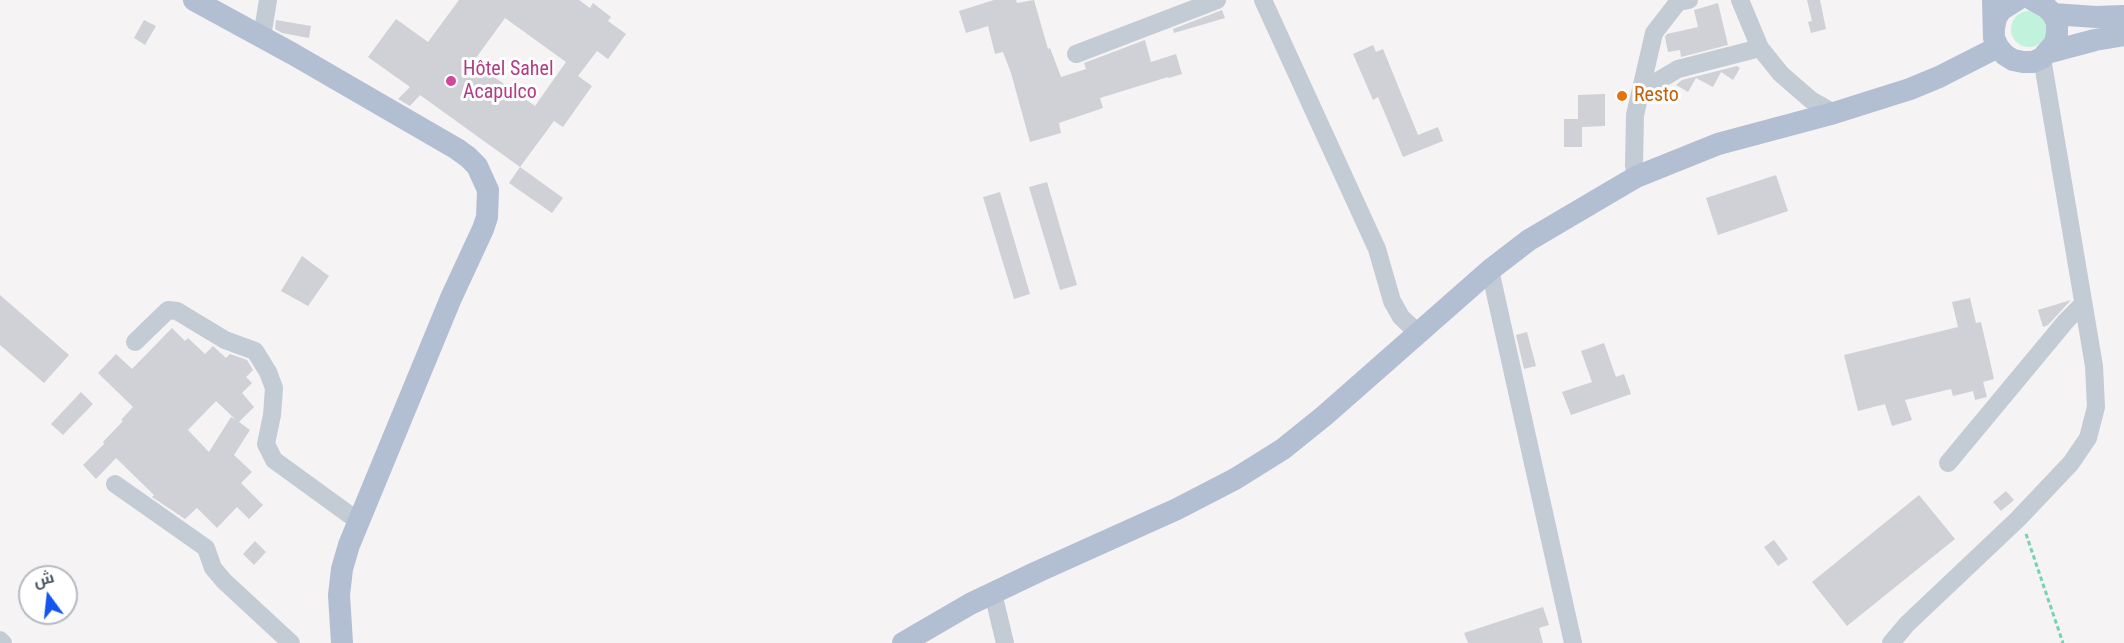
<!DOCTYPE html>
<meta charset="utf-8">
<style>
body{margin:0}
#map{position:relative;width:2124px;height:643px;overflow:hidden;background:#f5f3f3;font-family:"Roboto Condensed",Cairo,sans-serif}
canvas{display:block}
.north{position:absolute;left:18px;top:565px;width:60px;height:60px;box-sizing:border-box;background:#fff;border:2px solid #b6bac0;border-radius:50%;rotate:345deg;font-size:16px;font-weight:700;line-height:24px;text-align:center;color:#495361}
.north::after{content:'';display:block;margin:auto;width:21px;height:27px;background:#1455ee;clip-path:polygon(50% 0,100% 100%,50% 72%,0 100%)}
</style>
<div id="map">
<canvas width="2124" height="643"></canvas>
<div class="north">ش</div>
</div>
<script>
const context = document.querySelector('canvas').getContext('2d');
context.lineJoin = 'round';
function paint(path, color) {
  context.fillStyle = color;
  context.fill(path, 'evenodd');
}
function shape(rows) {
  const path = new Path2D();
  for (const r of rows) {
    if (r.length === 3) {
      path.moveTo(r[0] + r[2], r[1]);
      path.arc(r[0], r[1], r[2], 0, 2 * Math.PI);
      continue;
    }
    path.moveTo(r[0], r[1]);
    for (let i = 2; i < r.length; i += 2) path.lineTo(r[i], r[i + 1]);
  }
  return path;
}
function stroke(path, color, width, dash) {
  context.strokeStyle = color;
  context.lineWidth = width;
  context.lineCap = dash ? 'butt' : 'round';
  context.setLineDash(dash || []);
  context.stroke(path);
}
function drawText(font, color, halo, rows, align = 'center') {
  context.font = font + ' "Roboto Condensed",sans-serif';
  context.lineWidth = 6;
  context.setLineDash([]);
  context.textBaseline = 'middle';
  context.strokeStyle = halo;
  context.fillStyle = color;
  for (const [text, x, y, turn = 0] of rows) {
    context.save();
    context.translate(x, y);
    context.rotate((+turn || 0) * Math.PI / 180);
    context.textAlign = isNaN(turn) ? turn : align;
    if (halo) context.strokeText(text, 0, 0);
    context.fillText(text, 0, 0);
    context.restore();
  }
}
const green = shape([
 [2029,29,18]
]);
const building = shape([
 [459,0,579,0,590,8,593,3,611,17,608,21,626,34,608,59,597,51,578,76,592,86,563,127,554,121,520,167,420,95,410,106,398,99,410,87,368,57,396,19,428,42],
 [505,18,566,62,535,106,473,62],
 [994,0,1016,0,1017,3,1034,0,1048,49,1050,48,1061,77,1086,69,1084,63,1145,40,1151,62,1176,54,1182,74,1169,78,1168,77,1100,98,1103,108,1059,123,1061,133,1030,142,1011,73,1003,52,995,54,988,26,966,33,959,11],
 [1807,0,1820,0,1826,29,1811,33,1808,22,1812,21],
 [1718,3,1728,45,1681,57,1680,50,1668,52,1665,37,1667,34,1698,27,1694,10],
 [1222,10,1225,18,1174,33,1173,29],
 [144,20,156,26,145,45,134,38],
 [276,20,311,26,309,38,282,33,275,29],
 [1373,45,1376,52,1383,49,1418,135,1438,127,1443,141,1403,157,1378,97,1373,100,1353,54],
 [1737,66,1740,68,1733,80,1721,72,1713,87,1696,78,1688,92,1676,85,1682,80],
 [1605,94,1605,126,1582,127,1582,147,1564,147,1564,119,1578,119,1578,95],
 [520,167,563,198,552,213,509,183],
 [1776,175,1788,211,1718,235,1706,198],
 [1047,182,1077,285,1060,290,1029,187],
 [1000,192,1030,294,1014,299,983,197],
 [302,256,329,276,308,306,281,291],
 [0,295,69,355,44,383,0,345],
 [1970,298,1976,323,1981,322,1994,379,1983,382,1987,397,1975,400,1973,391,1953,396,1951,389,1905,400,1912,420,1892,426,1885,404,1858,411,1844,355,1958,327,1952,302],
 [2071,300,2048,325,2043,327,2038,310],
 [172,328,185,341,188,338,205,354,213,346,226,358,230,354,247,360,253,370,246,377,252,383,242,393,254,407,239,422,250,430,234,455,252,472,241,483,263,505,249,519,237,507,217,528,197,508,185,519,152,497,154,495,116,458,96,479,83,465,104,444,103,442,123,421,121,420,133,407,98,373,116,354,132,369],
 [216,401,236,420,231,417,209,452,188,430],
 [1527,332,1536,366,1524,369,1516,335],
 [1604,343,1616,377,1624,374,1631,394,1571,415,1562,392,1592,382,1581,351],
 [81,392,93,404,63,435,51,424],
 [2006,491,2014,500,2001,511,1993,502],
 [1919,495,1955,539,1847,626,1812,582],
 [1774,540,1788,559,1778,566,1764,547],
 [255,541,266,552,254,565,243,554],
 [1543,607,1549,625,1539,628,1543,643,1468,643,1464,633]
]);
const path = shape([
 [2026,534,2063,643]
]);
const minor = shape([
 [1263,0,1377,249,1392,301,1401,317,1419,334],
 [1740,0,1760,48,1781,74,1811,100,1834,113],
 [262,37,268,0],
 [1076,54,1217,0],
 [1641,91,1678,69,1760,48],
 [1636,177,1634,165,1635,115,1654,33,1678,2,1689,0],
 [1490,270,1573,643],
 [135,342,168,310,177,311,225,340,255,351,268,372,274,388,272,415,266,444,274,460,358,521],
 [1948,463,2066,321,2083,304],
 [115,484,206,548,213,568,224,581,291,643],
 [993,593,1005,643],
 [0,640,3,643],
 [1891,643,1907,624,2018,519,2071,463,2088,438,2096,407,2094,366,2042,58]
]);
const major = shape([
 [194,0,293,54,457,149,468,157,477,166,488,190,487,217,483,229,451,298,349,545,342,569,339,595,342,643],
 [1993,0,1994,38,1998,47,2005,55,2013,60,2023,62,2033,62,2042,58,2055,43,2057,33,2057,23,2053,14,2046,7,2033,0],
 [2053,14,2096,17,2124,16],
 [1994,28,1996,18,2001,10,2017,0],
 [2050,52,2095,40,2124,35],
 [903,643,970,604,1037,572,1177,509,1235,479,1283,449,1324,416,1490,270,1529,240,1636,177,1718,144,1834,113,1910,89,1939,77,1998,47]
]);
const markers = [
 [451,81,6,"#d1479c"],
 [1622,96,6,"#e8710a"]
];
const hotelNames = [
 ["Hôtel Sahel",463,70],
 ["Acapulco",463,93]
];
const foodNames = [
 ["Resto",1634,96]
];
paint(green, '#c1f2db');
paint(building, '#cfd1d7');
stroke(path, '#77d2b2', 3, [4.5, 3]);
stroke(minor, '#c3cbd4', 18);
stroke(major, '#b2bed2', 22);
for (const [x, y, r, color] of markers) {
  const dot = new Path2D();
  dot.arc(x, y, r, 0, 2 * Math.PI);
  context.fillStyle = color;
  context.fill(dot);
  stroke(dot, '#fff', 2);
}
drawText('20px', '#b23c85', '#fff', hotelNames, 'left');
drawText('20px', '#c56008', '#fff', foodNames, 'left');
</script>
